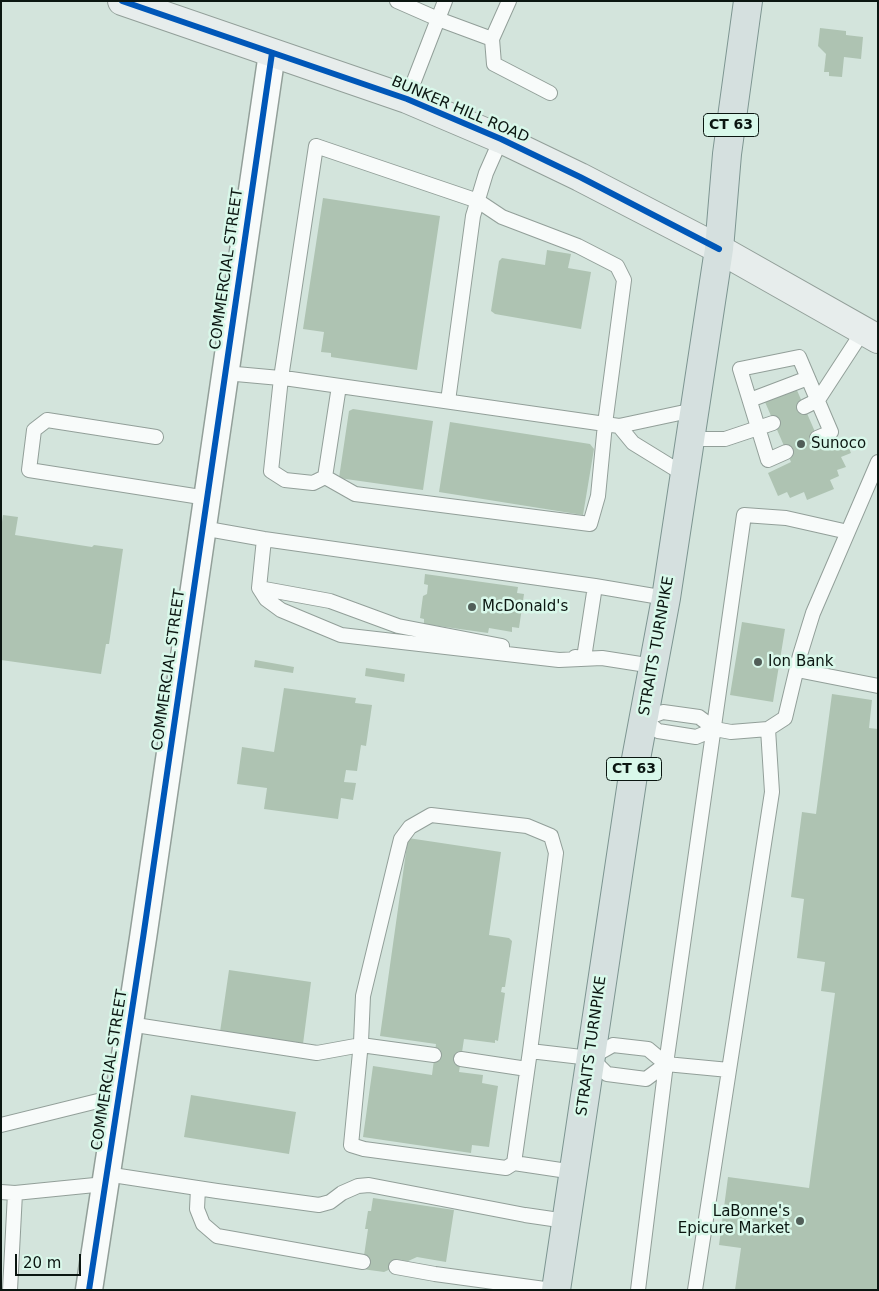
<!DOCTYPE html>
<style>
body{margin:0}
#map{position:relative;width:879px;height:1291px;overflow:hidden;background:#d3e4dc;font-family:"DejaVu Sans",sans-serif}
canvas{display:block}
.frame{position:absolute;inset:0;border:2px solid #0b1611;pointer-events:none}
.scale{position:absolute;left:15px;top:1254px;width:66px;height:22px;box-sizing:border-box;border:2px solid #0b1611;border-top:0;padding-left:6px;font-size:15px;line-height:18px;white-space:nowrap;color:#0b1611;-webkit-text-stroke:4px #d9f8ea;paint-order:stroke}
</style>
<div id="map">
<canvas width="879" height="1291"></canvas>
<div class="frame"></div>
<div class="scale">20 m</div>
</div>
<script>
const context = document.querySelector('canvas').getContext('2d');
context.lineJoin = 'round';
function paint(path, color) {
  context.fillStyle = color;
  context.fill(path, 'evenodd');
}
function shape(rows) {
  const path = new Path2D();
  for (const r of rows) {
    path.moveTo(r[0], r[1]);
    for (let i = 2; i < r.length; i += 2) path.lineTo(r[i], r[i + 1]);
  }
  return path;
}
function stroke(path, color, width, dash) {
  context.strokeStyle = color;
  context.lineWidth = width;
  context.lineCap = dash ? 'butt' : 'round';
  context.setLineDash(dash || []);
  context.stroke(path);
}
function drawText(font, color, halo, rows, align = 'center') {
  context.font = font + ' "DejaVu Sans",sans-serif';
  context.lineWidth = 5;
  context.setLineDash([]);
  context.textBaseline = 'middle';
  context.strokeStyle = halo;
  context.fillStyle = color;
  for (const [text, x, y, turn = 0] of rows) {
    context.save();
    context.translate(x, y);
    context.rotate((+turn || 0) * Math.PI / 180);
    context.textAlign = isNaN(turn) ? turn : align;
    if (halo) context.strokeText(text, 0, 0);
    context.fillText(text, 0, 0);
    context.restore();
  }
}
const building = shape([
 [820,28,846,31,846,35,863,37,861,59,844,57,842,77,829,76,829,72,824,72,826,54,818,46],
 [323,198,440,216,417,370,331,357,331,353,321,352,324,332,303,329],
 [547,250,571,254,568,268,591,272,581,329,495,314,491,311,499,261,502,258,545,265],
 [796,388,822,448,836,442,837,445,846,441,851,453,841,457,846,467,837,470,839,476,830,480,834,489,807,500,804,492,790,498,787,492,778,496,768,473,791,462,765,402],
 [353,409,433,421,423,490,339,478,349,411],
 [450,422,590,444,594,449,583,515,439,492],
 [3,515,18,517,15,535,92,547,94,545,123,549,109,644,106,644,101,674,1,660,1,529],
 [425,574,518,587,517,593,524,594,519,628,512,627,512,632,489,628,488,633,424,624,424,619,420,618,423,596,427,594,428,585,424,584],
 [742,622,785,629,773,702,730,695],
 [255,660,294,667,293,673,254,667],
 [366,668,405,674,404,682,365,676],
 [284,688,356,698,355,703,372,705,366,746,361,745,357,771,346,770,344,782,356,783,353,800,341,798,338,819,264,809,267,788,237,784,242,747,274,752],
 [832,694,872,700,869,728,878,729,878,1290,735,1290,741,1248,719,1245,728,1177,809,1188,835,993,821,991,825,962,797,958,804,899,791,897,802,812,816,814],
 [408,838,501,852,489,935,509,938,512,941,505,987,502,987,501,992,505,993,498,1041,495,1040,495,1043,464,1039,459,1072,483,1075,482,1083,498,1086,489,1147,472,1145,471,1153,363,1137,373,1066,432,1075,436,1044,380,1036],
 [229,970,311,982,303,1044,220,1032],
 [191,1095,296,1112,289,1154,184,1137],
 [373,1198,454,1210,446,1262,417,1257,384,1272,362,1269,368,1229,365,1229,368,1211,371,1211]
]);
const lane = shape([
 [397,1,438,19,492,39,509,1],
 [492,39,494,64,550,93],
 [407,99,445,1],
 [225,373,291,379,619,426],
 [750,400,808,378],
 [448,401,473,216,486,173,501,139],
 [804,407,818,400,863,331],
 [156,437,47,420,34,430,29,470,207,498],
 [690,439,725,439,773,423],
 [786,452,768,460,740,369,799,357,831,432,817,438],
 [685,475,633,443,619,426,694,410],
 [325,477,313,483,285,480,271,471,281,378,316,146,478,201,502,217,578,246,617,266,624,280,605,424,598,496,590,524,355,494,325,477,339,386],
 [202,528,264,539,595,586,666,598],
 [264,539,259,588,266,599,281,610,341,635,559,660,602,658,653,666],
 [259,588,330,601,398,626,502,646],
 [575,657,584,658,595,586],
 [797,670,878,686],
 [644,719,663,712,699,717,715,729,731,732,768,729,785,718,800,655,813,613,878,462],
 [644,719,658,731,696,737,715,729],
 [129,1024,317,1053,361,1045,434,1055],
 [530,1051,514,1163,574,1172],
 [591,1058,607,1074,646,1079,666,1064],
 [461,1059,527,1069],
 [1,1125,118,1096],
 [514,1163,506,1168,364,1149,351,1145,361,1042,363,996,398,851,401,839,410,827,431,815,527,826,551,836,556,853,530,1051,590,1058,613,1045,648,1049,666,1064,729,1070],
 [106,1174,217,1191,319,1205,330,1202,342,1193,358,1186,369,1185,525,1215,566,1221],
 [198,1188,197,1209,203,1224,217,1236,363,1262],
 [1,1192,15,1193,105,1184],
 [396,1267,435,1274,552,1290],
 [10,1290,15,1193],
 [638,1290,666,1064,744,515,786,518,848,532],
 [695,1290,772,792,768,729]
]);
const street = shape([
 [89,1290,143,938,272,53]
]);
const secondary = shape([
 [122,1,407,99,501,139,580,177,719,249,878,339]
]);
const primary = shape([
 [556,1290,633,775,666,598,719,249,727,154,748,1]
]);
const cycleway = shape([
 [122,1,407,99,501,139,580,177,719,249],
 [89,1290,143,938,272,53]
]);
const markers = [
 [801,444,5,"#515e58"],
 [472,607,5,"#515e58"],
 [758,662,5,"#515e58"],
 [800,1221,5,"#515e58"]
];
const shields = [
 [731,125,55],
 [634,769,55]
];
const shieldNames = [
 ["CT 63",731,125],
 ["CT 63",634,769]
];
const streetNames = [
 ["BUNKER HILL ROAD",460,110,23],
 ["COMMERCIAL STREET",227,269,-82],
 ["STRAITS TURNPIKE",657,646,-80],
 ["COMMERCIAL STREET",169,670,-82],
 ["STRAITS TURNPIKE",592,1046,-82],
 ["COMMERCIAL STREET",110,1070,-81]
];
const poiNames = [
 ["Sunoco",811,444],
 ["McDonald's",482,607],
 ["Ion Bank",768,662],
 ["LaBonne's",790,1212,"right"],
 ["Epicure Market",790,1229,"right"]
];
paint(building, '#aec3b2');
stroke(lane, '#929f99', 16);
stroke(street, '#929f99', 29);
stroke(secondary, '#929f99', 30);
stroke(primary, '#7d9591', 30);
stroke(lane, '#f8fbfa', 14);
stroke(street, '#f8fbfa', 26);
stroke(secondary, '#e7edec', 28);
stroke(primary, '#d5e0df', 28);
stroke(cycleway, '#0057b8', 6);
for (const [x, y, r, color] of markers) {
  const dot = new Path2D();
  dot.arc(x, y, r, 0, 2 * Math.PI);
  context.fillStyle = color;
  context.fill(dot);
  stroke(dot, '#d9f8ea', 2);
}
for (const [x, y, w] of shields) {
  const box = new Path2D();
  box.roundRect(x - w / 2, y - 11.5, w, 23, 4);
  context.fillStyle = '#d9f8ea';
  context.fill(box);
  stroke(box, '#0b1611', 1);
}
drawText('bold 14px', '#0b1611', null, shieldNames);
drawText('15px', '#0b1611', '#d9f8ea', streetNames);
drawText('15px', '#0b1611', '#d9f8ea', poiNames, 'left');
</script>
